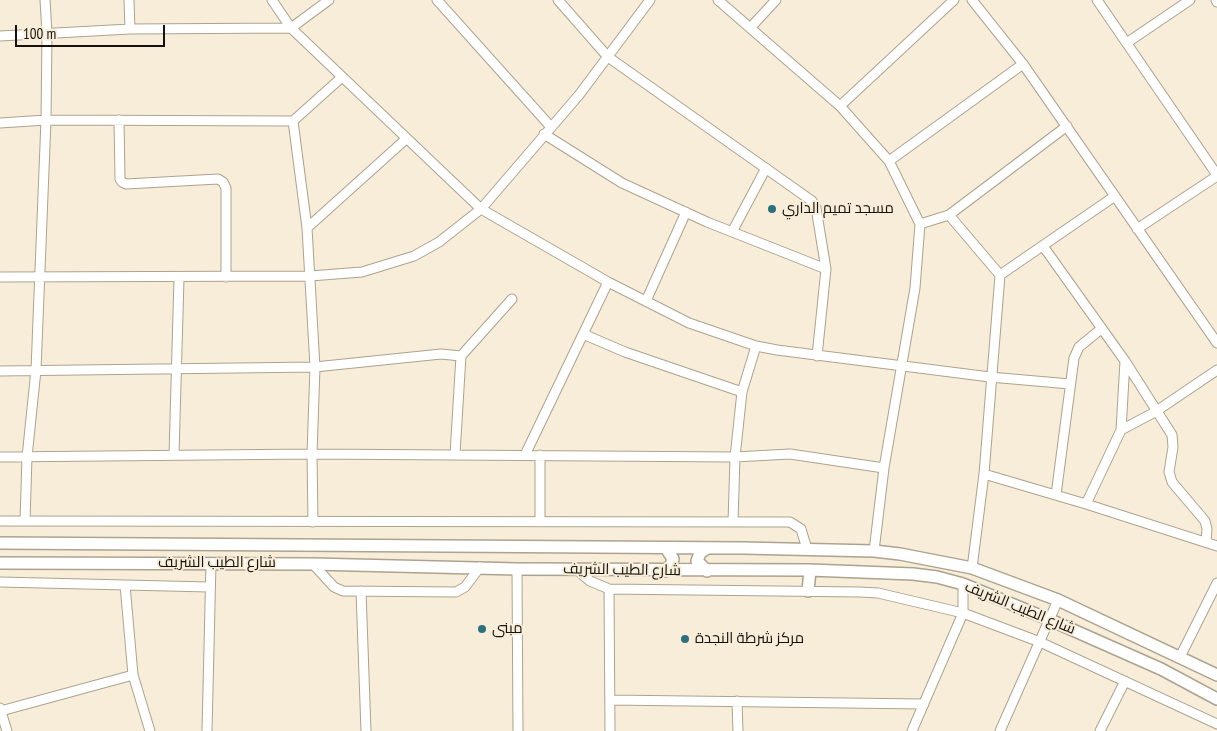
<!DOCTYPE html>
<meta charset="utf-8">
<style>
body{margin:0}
#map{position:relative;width:1217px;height:731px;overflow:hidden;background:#f7edd9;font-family:"PT Sans Narrow",sans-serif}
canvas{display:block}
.scale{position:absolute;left:15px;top:25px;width:150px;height:22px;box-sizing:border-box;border:2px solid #16120b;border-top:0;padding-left:6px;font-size:15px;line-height:18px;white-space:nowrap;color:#16120b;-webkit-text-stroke:4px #f7edd9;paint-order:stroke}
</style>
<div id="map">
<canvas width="1217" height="731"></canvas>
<div class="scale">100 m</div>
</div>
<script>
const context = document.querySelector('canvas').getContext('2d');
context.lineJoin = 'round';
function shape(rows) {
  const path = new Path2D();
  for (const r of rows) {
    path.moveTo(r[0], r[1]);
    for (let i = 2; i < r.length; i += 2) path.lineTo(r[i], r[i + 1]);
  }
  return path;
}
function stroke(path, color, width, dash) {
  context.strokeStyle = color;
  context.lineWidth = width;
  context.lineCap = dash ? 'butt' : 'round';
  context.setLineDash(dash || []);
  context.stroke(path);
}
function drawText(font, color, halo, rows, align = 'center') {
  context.font = font + ' "PT Sans Narrow",Cairo,sans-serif';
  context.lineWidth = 4;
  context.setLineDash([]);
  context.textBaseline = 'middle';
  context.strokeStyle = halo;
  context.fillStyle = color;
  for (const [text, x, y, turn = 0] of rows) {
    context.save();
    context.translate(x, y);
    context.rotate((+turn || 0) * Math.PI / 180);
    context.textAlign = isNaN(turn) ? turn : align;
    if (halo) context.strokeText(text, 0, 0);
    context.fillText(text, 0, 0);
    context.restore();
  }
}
const street = shape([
 [129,0,130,29],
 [272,0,291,28,481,209,608,282,689,323,756,346,777,350,990,377,1070,384],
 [437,0,551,127],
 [558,0,608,57,812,201,816,208,826,269,817,356],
 [718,0,840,106,889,161,920,224,915,288,884,468,874,551],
 [972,0,1023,64,1217,343],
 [1097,0,1217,175],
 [1216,0,1217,2],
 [751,27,776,0],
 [0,36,130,29,291,28,329,0],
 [1128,42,1190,0],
 [840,106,954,0],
 [119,120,120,179,122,182,126,184,218,179,223,182,226,188,226,277],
 [0,123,46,120,293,121],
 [544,134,622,183,707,222,826,269],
 [889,161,1023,64],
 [949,215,1000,275],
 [920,224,949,215,1067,126],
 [307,228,406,139],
 [1137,229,1217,176],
 [732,232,766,168],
 [1043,246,1125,361,1172,435,1173,447,1169,472,1172,482,1205,521,1207,529,1206,542],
 [0,277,310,276,362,272,414,256,439,242,481,209,579,95,650,0],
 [646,301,686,212],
 [583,334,625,352,742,392],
 [0,371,315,367,441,354,461,356],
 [1121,430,1125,361],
 [455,454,461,356,512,299],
 [174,455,179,278],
 [525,455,608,282],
 [540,455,540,521],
 [0,457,312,454,735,457,790,454,884,468],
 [984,474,1086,504,1217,546],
 [1056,495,1074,358,1079,347,1101,329],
 [1086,504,1121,430,1155,412,1217,370],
 [0,521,790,522,801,529,807,549],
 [25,521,27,457,36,370,46,120,47,33,45,0],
 [313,522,312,454,315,367,307,228,293,121,341,78],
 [733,522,735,457,742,392,756,346],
 [313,564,334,587,343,591,456,592,465,587,480,567],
 [575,568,590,581,609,589,860,592,878,593,963,613,1040,642,1217,724],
 [972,568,984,474,1000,275,1115,196],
 [517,569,518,731],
 [0,582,209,587],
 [125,585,133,675,150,731],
 [609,589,610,731],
 [361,591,366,731],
 [1180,657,1217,583],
 [610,700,924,704],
 [737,701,738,731],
 [0,708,7,731],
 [1,711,133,675],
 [207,731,211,563],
 [912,731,963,613,963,584],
 [1000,731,1058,600],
 [1100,731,1125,681]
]);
const secondary = shape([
 [0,543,743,548,874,551,900,554,972,568,1058,600,1217,675],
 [706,549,700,553,697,561,707,571],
 [0,563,313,564,517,569,810,570,913,574,937,577,963,584,1048,619,1161,669,1217,699],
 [665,571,671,565,673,559,666,548],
 [808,591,810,570]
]);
const markers = [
 [772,209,5,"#2a717d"],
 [482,629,5,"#2a717d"],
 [685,639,5,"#2a717d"]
];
const poiNames = [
 ["مسجد تميم الداري",782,209],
 ["مبنى",492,629],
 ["مركز شرطة النجدة",695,639]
];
const streetNames = [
 ["شارع الطيب الشريف",217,563],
 ["شارع الطيب الشريف",622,570,1],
 ["شارع الطيب الشريف",1020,608,22]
];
stroke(street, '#aca38f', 11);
stroke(secondary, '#aca38f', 14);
stroke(street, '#fff', 9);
stroke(secondary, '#fff', 11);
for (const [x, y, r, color] of markers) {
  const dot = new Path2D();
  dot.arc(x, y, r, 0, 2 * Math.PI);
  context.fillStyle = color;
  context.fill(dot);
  stroke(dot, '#f7edd9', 2);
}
drawText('15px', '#16120b', '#f7edd9', poiNames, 'left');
drawText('15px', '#16120b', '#f7edd9', streetNames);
</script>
